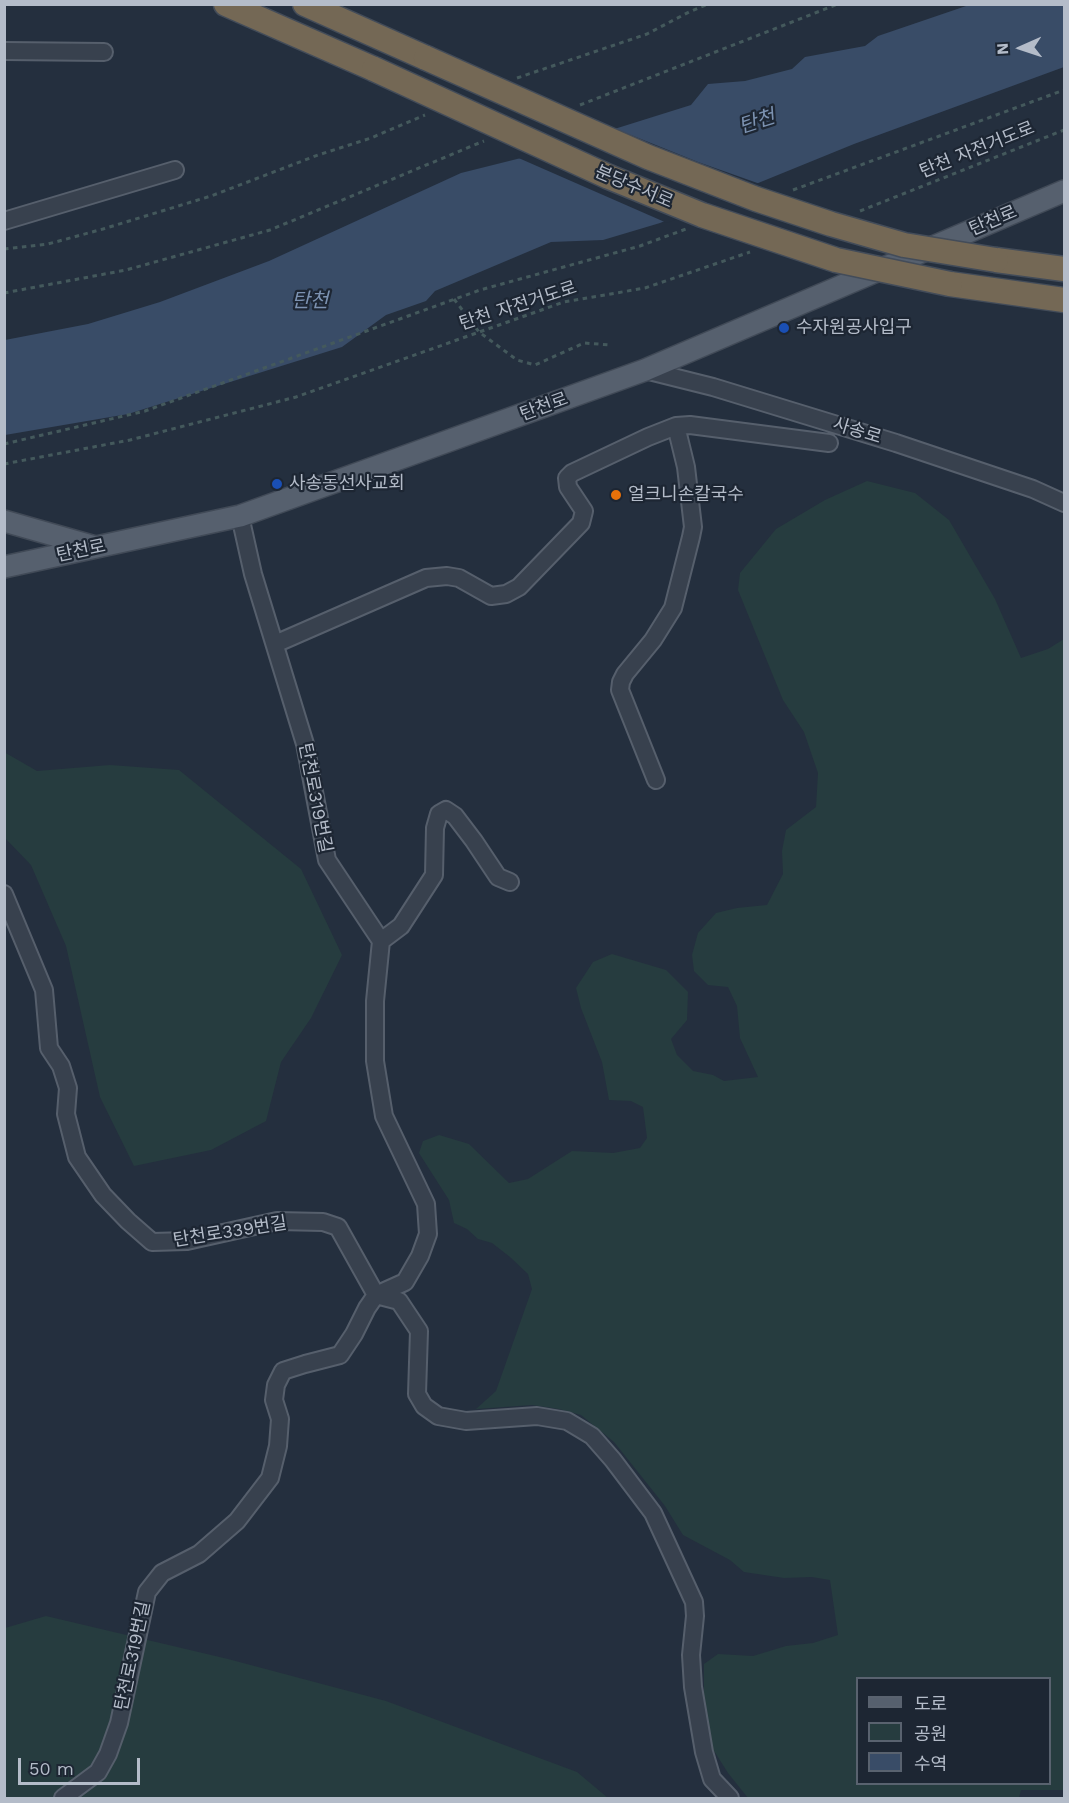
<!DOCTYPE html>
<meta charset="utf-8">
<style>
body{margin:0}
#map{position:relative;width:1069px;height:1803px;overflow:hidden;background:#242f3e;font-family:"Work Sans","Noto Sans KR",sans-serif}
canvas{display:block}
.frame{position:absolute;inset:0;border:6px solid #b4bcc9;pointer-events:none}
.legend{position:absolute;left:856px;top:1677px;width:195px;height:108px;box-sizing:border-box;background:#1d2633;border:2px solid #59626f;margin:0;padding:8px 10px;list-style:none;font-size:18px;color:#b4bcc9}
.legend li{display:flex;align-items:center;gap:12px;height:30px}
.legend b{width:30px;border:2px solid #59626f}
.north{position:absolute;left:991px;top:18px;width:60px;height:60px;-webkit-text-stroke:4px #1d2633;paint-order:stroke;rotate:267deg;font-size:16px;font-weight:700;line-height:24px;text-align:center;color:#b4bcc9}
.north::after{content:'';display:block;margin:auto;width:21px;height:27px;background:#b4bcc9;clip-path:polygon(50% 0,100% 100%,50% 72%,0 100%)}
.scale{position:absolute;left:18px;top:1758px;width:122px;height:27px;box-sizing:border-box;border:3px solid #b4bcc9;border-top:0;padding-left:8px;font-size:18px;line-height:21px;white-space:nowrap;color:#b4bcc9;-webkit-text-stroke:4px #1d2633;paint-order:stroke}
</style>
<div id="map">
<canvas width="1069" height="1803"></canvas>
<div class="frame"></div>
<ul class="legend">
<li><b style="height:8px;background:#56606e"></b>도로</li>
<li><b style="height:16px;background:#263c3f"></b>공원</li>
<li><b style="height:16px;background:#394c67"></b>수역</li>
</ul>
<div class="north">N</div>
<div class="scale">50 m</div>
</div>
<script>
const context = document.querySelector('canvas').getContext('2d');
context.lineJoin = 'round';
function paint(path, color) {
  context.fillStyle = color;
  context.fill(path, 'evenodd');
}
function shape(rows) {
  const path = new Path2D();
  for (const r of rows) {
    path.moveTo(r[0], r[1]);
    for (let i = 2; i < r.length; i += 2) path.lineTo(r[i], r[i + 1]);
  }
  return path;
}
function stroke(path, color, width, dash) {
  context.strokeStyle = color;
  context.lineWidth = width;
  context.lineCap = dash ? 'butt' : 'round';
  context.setLineDash(dash || []);
  context.stroke(path);
}
function drawText(font, color, halo, rows, align = 'center') {
  context.font = font + ' "Work Sans","Noto Sans KR",sans-serif';
  context.lineWidth = 4.5;
  context.setLineDash([]);
  context.textBaseline = 'middle';
  context.strokeStyle = halo;
  context.fillStyle = color;
  for (const [text, x, y, turn = 0] of rows) {
    context.save();
    context.translate(x, y);
    context.rotate((+turn || 0) * Math.PI / 180);
    context.textAlign = isNaN(turn) ? turn : align;
    if (halo) context.strokeText(text, 0, 0);
    context.fillText(text, 0, 0);
    context.restore();
  }
}
const green = shape([
 [867,481,915,493,949,520,995,599,1021,658,1048,649,1064,639,1064,1790,1021,1790,1019,1798,748,1798,728,1773,711,1746,704,1700,704,1664,718,1654,753,1656,786,1646,813,1643,838,1635,830,1580,812,1577,784,1578,744,1572,730,1560,683,1535,665,1506,614,1442,581,1415,559,1409,532,1405,476,1409,496,1391,532,1289,528,1274,510,1257,492,1243,478,1239,467,1229,454,1223,449,1200,419,1153,423,1141,439,1135,469,1144,509,1183,528,1179,572,1151,613,1153,640,1148,647,1138,643,1107,631,1101,609,1100,602,1062,581,1008,576,988,593,962,612,954,666,970,688,992,687,1020,671,1039,677,1055,693,1071,713,1075,724,1081,758,1077,740,1038,737,1006,728,987,708,985,694,971,692,955,698,933,716,913,737,908,767,905,783,874,782,851,786,830,816,807,818,773,804,732,783,700,738,590,740,573,776,529,825,500],
 [858,1678,1050,1678,1050,1784,858,1784],
 [4,752,37,771,110,765,179,770,301,869,342,955,311,1018,281,1062,266,1121,211,1150,134,1166,100,1097,66,946,31,865,5,838],
 [46,1616,228,1659,386,1701,577,1772,608,1798,5,1798,5,1628]
]);
const water = shape([
 [969,5,1064,5,1064,67,854,144,660,223,603,240,551,242,435,291,426,301,386,315,342,347,128,414,5,435,5,340,88,324,160,302,269,261,461,173,525,157,691,105,708,84,745,81,792,69,805,57,865,46,878,36]
]);
const pier = shape([
 [611,127,698,162,763,185,667,223,514,156]
]);
const path = shape([
 [517,78,647,34,689,12,708,4],
 [580,105,838,4],
 [793,190,1064,90],
 [860,211,1064,130],
 [4,249,48,244,103,229,211,196,318,155,371,138,425,115],
 [4,293,126,270,270,230,484,141],
 [454,299,479,332,517,360,535,365,584,343,611,345],
 [4,444,145,411,480,290,640,246,686,229],
 [4,464,130,440,296,397,564,302,645,288,750,252]
]);
const minor = shape([
 [4,51,104,52],
 [4,221,175,170],
 [645,370,713,387,896,443,1033,489,1064,503],
 [275,644,426,578,447,576,459,578,491,596,506,594,519,587,581,523,584,511,568,487,567,478,572,473,648,437,676,426,690,425,829,443],
 [656,780,620,690,621,682,625,674,653,640,673,608,691,537,693,527,686,467,676,426],
 [4,894,44,990,49,1048,61,1066,68,1088,66,1114,77,1157,103,1195,128,1221,152,1242,187,1241,277,1221,323,1222,338,1227,376,1295,399,1301,419,1331,417,1394,424,1406,438,1416,466,1421,537,1416,567,1421,592,1436,613,1460,653,1513,694,1602,695,1616,691,1655,693,1687,704,1752,712,1779,730,1798],
 [381,941,401,926,434,875,435,828,439,814,446,810,455,816,474,841,498,877,510,882],
 [63,1798,98,1772,108,1754,119,1723,147,1592,162,1573,199,1554,237,1521,270,1478,278,1446,280,1419,274,1400,276,1385,283,1371,305,1364,340,1355,354,1334,367,1308,376,1295,405,1282,420,1256,428,1234,426,1204,384,1116,375,1061,375,1001,381,941,327,860,305,744,253,574,240,516]
]);
const major = shape([
 [4,521,92,546],
 [4,567,240,516,645,370,1064,191]
]);
const highway = shape([
 [226,4,374,69],
 [305,4,426,58],
 [996,260,1064,269],
 [950,284,1064,300]
]);
const highwayBridge = shape([
 [426,58,648,157,756,199,831,224,904,245,996,260],
 [374,69,609,177,702,215,836,260,950,284]
]);
const markers = [
 [784,328,6,"#1a4fb4"],
 [277,484,6,"#1a4fb4"],
 [616,495,6,"#e8710a"]
];
const streetNames = [
 ["탄천 자전거도로",977,150,-22],
 ["분당수서로",634,187,23],
 ["탄천로",993,221,-23],
 ["탄천 자전거도로",518,306,-18],
 ["탄천로",544,407,-20],
 ["사송로",857,431,17],
 ["탄천로",81,551,-12],
 ["탄천로319번길",315,798,79],
 ["탄천로339번길",230,1232,-9],
 ["탄천로319번길",133,1656,-78]
];
const poiNames = [
 ["수자원공사입구",796,328],
 ["사송동선사교회",289,484],
 ["얼크니손칼국수",628,495]
];
const waterNames = [
 ["탄천",757,122,-18],
 ["탄천",310,301]
];
paint(green, '#263c3f');
paint(water, '#394c67');
paint(pier, '#242f3e');
stroke(minor, '#565f6c', 20);
stroke(major, '#414a57', 24);
stroke(highway, '#434c59', 27);
stroke(path, '#44595c', 3, [4.5, 4.5]);
stroke(minor, '#38414e', 16);
stroke(major, '#56606e', 21);
stroke(highway, '#746855', 24);
stroke(highwayBridge, '#434c59', 27, []);
stroke(highwayBridge, '#746855', 24);
for (const [x, y, r, color] of markers) {
  const dot = new Path2D();
  dot.arc(x, y, r, 0, 2 * Math.PI);
  context.fillStyle = color;
  context.fill(dot);
  stroke(dot, '#1d2633', 2);
}
drawText('18px', '#b4bcc9', '#1d2633', streetNames);
drawText('18px', '#b4bcc9', '#1d2633', poiNames, 'left');
drawText('italic 20px', '#7c92b1', '#1d2633', waterNames);
</script>
